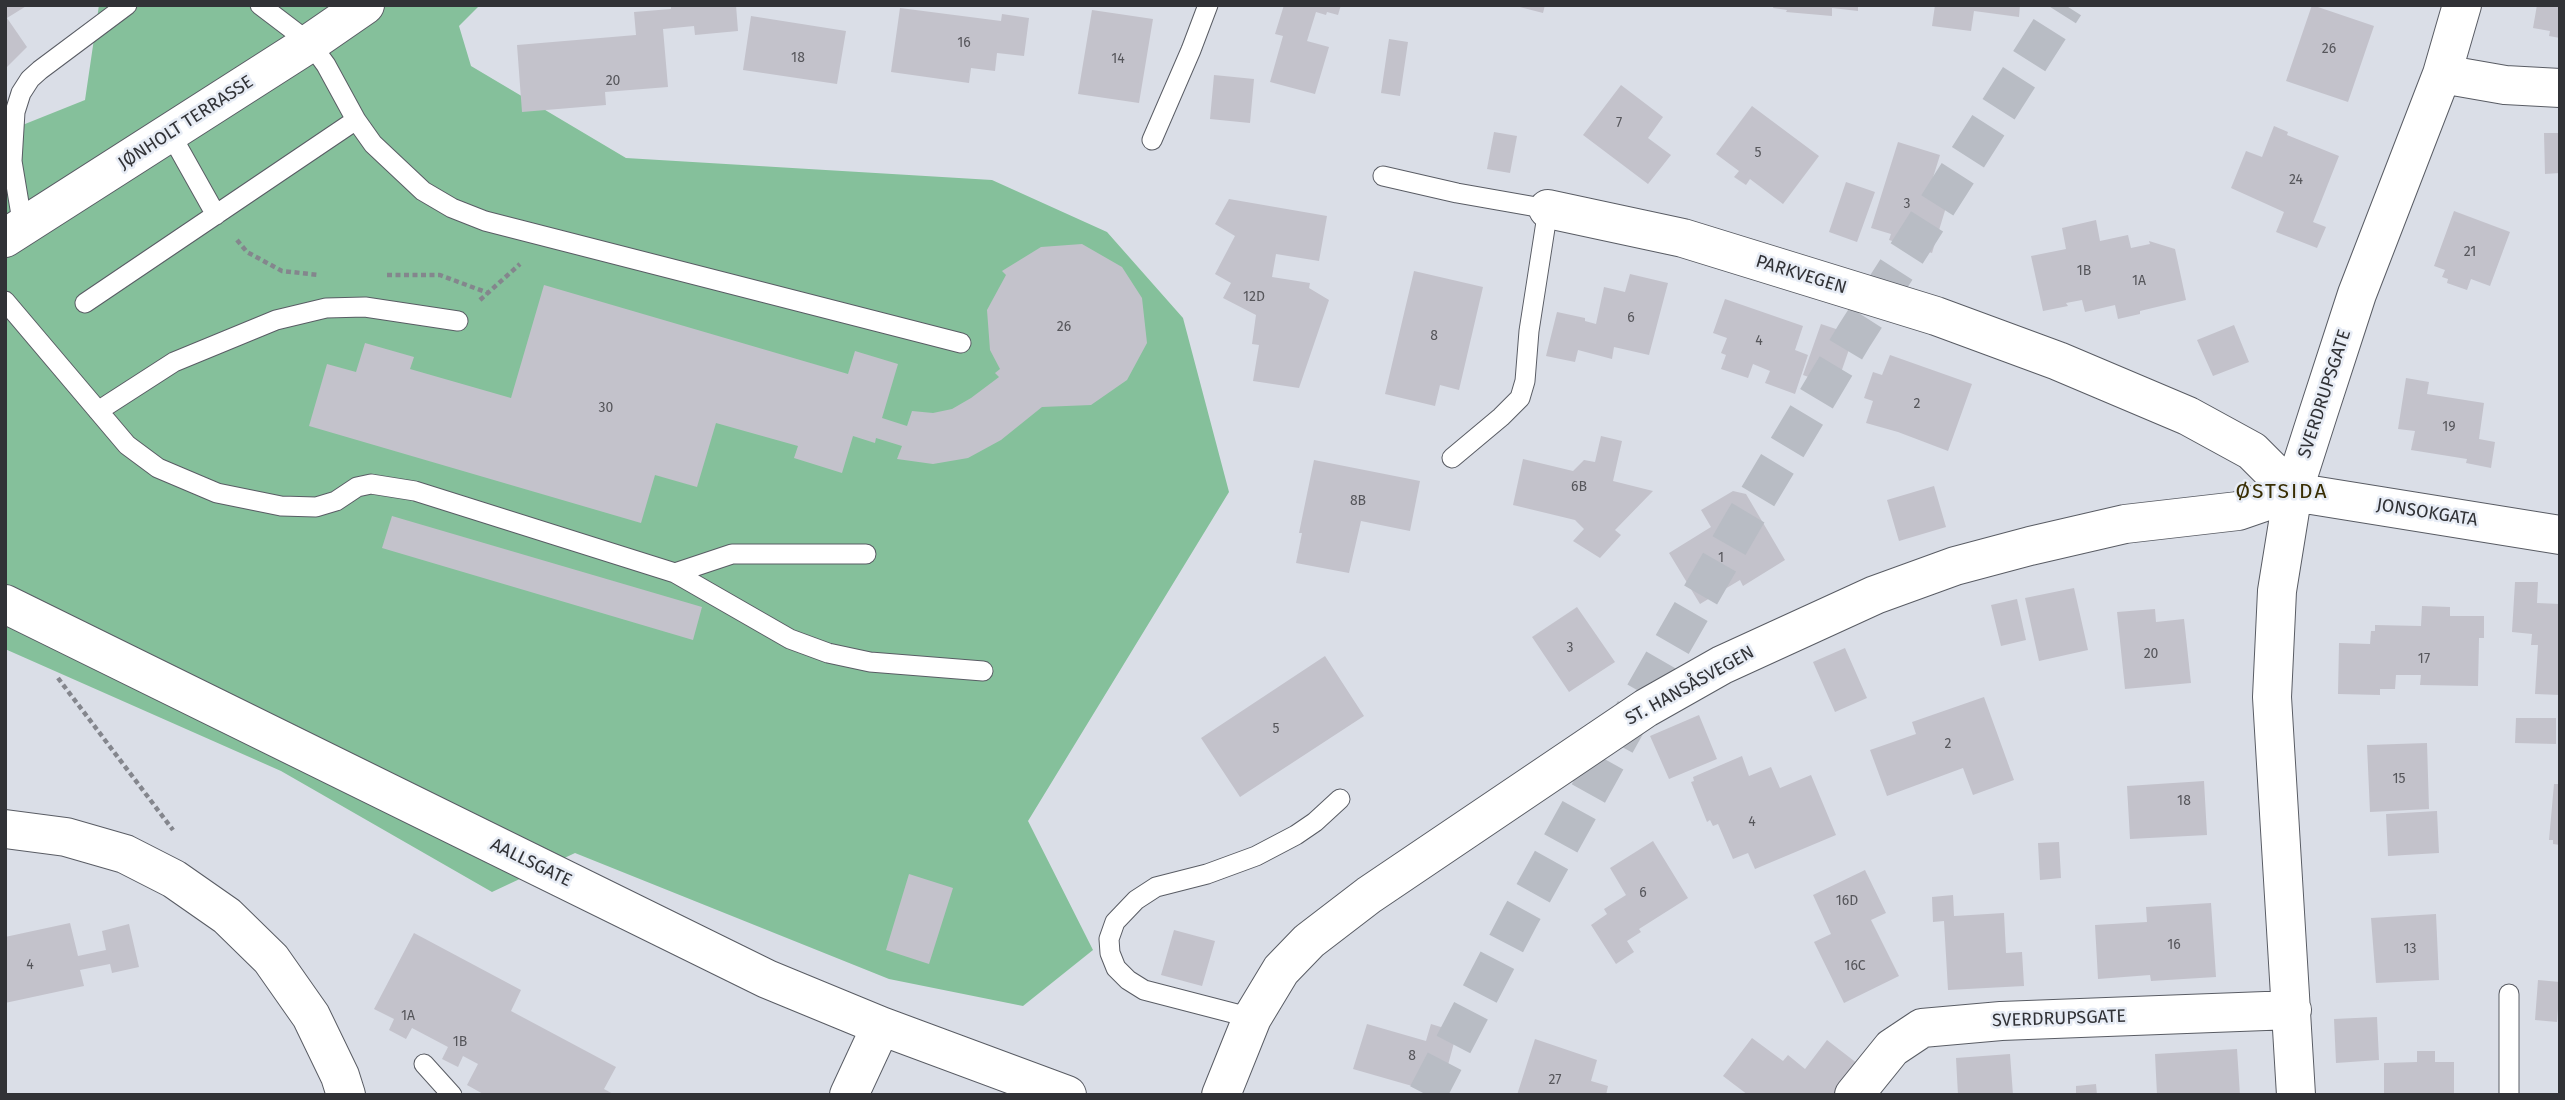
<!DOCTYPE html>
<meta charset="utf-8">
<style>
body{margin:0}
#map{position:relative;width:2565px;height:1100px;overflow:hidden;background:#dadee7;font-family:"Fira Sans",sans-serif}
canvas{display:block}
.frame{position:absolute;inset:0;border:7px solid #313236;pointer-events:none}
</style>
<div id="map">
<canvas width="2565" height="1100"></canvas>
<div class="frame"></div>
</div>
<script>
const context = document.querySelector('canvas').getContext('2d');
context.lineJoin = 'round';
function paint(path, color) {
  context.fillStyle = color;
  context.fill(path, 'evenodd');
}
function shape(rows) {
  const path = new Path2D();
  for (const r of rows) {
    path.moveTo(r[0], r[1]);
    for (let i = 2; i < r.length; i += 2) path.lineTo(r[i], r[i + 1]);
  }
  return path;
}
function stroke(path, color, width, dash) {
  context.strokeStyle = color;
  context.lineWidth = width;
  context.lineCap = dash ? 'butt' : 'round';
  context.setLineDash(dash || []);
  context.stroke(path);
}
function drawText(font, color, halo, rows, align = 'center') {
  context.font = font + ' "Fira Sans",sans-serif';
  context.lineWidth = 5;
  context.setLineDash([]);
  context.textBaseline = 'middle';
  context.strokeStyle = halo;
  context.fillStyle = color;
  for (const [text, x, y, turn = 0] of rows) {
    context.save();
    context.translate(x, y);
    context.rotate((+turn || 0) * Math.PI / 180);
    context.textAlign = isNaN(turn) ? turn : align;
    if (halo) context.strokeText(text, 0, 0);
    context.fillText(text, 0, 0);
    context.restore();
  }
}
const green = shape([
 [99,5,480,5,459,26,471,66,626,158,992,180,1107,232,1183,318,1229,492,1028,821,1093,950,1023,1006,889,979,575,853,492,892,281,771,5,649,5,132,85,100]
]);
const building = shape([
 [5,5,28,5,7,18,27,47,5,69],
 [671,5,736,5,738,31,695,35,694,26,663,29,668,87,605,92,606,105,522,112,517,45,636,35,634,12,671,9],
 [1284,5,1341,5,1338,15,1327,12,1326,15,1316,12,1307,41,1329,47,1315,94,1270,82,1283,36,1275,34],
 [1512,5,1545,5,1543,13],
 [1774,5,1858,5,1858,11,1832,8,1832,16,1786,12,1787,10,1773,8],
 [1935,5,2020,5,2019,17,1974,11,1971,31,1932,26],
 [2312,5,2374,26,2348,102,2286,81],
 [2537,5,2560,5,2560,38,2549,36,2550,31,2533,28],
 [900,8,1001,21,1002,14,1029,18,1024,56,997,53,995,71,971,68,969,83,891,72],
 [1092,10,1153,19,1139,103,1078,94],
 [751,16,846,31,837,84,743,70],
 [1389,39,1408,42,1400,96,1381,93],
 [1214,75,1254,79,1250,123,1210,119],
 [1621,85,1663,117,1648,138,1671,155,1648,184,1583,135],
 [1752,106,1819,156,1783,204,1750,179,1746,185,1734,177,1739,171,1716,154],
 [2274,126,2288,132,2287,135,2339,156,2313,222,2326,227,2317,248,2276,232,2284,212,2231,188,2246,151,2262,157],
 [1494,132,1517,136,1510,173,1487,169],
 [2544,133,2560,133,2560,173,2545,174],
 [1898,142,1940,155,1931,184,1951,191,1932,253,1889,240,1891,234,1871,228],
 [1846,182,1875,192,1857,242,1829,232],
 [1229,199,1327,216,1319,261,1276,254,1272,277,1310,283,1309,288,1329,300,1299,388,1253,381,1259,345,1252,344,1256,315,1223,298,1231,283,1215,274,1235,236,1215,224],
 [2454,211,2510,232,2490,286,2471,279,2467,290,2447,283,2448,279,2442,277,2445,270,2434,266],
 [2096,220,2100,241,2128,235,2131,248,2150,244,2149,241,2175,249,2186,300,2140,311,2140,314,2118,319,2115,305,2085,312,2082,300,2066,303,2068,306,2043,311,2031,256,2066,249,2062,228],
 [1082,244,1122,267,1142,298,1147,343,1127,380,1091,405,1042,407,1001,440,968,458,933,464,897,459,902,446,876,438,875,443,853,436,842,473,794,458,798,446,716,423,697,487,655,475,641,523,309,426,327,364,356,372,365,343,414,357,410,369,511,398,544,285,848,374,855,351,898,364,882,418,907,426,912,411,933,413,952,409,971,398,999,377,995,373,1000,369,990,350,987,310,1006,275,1002,271,1041,247],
 [1414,271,1483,287,1459,390,1440,385,1435,406,1385,394],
 [1630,274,1668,283,1649,355,1614,347,1612,359,1578,350,1575,362,1546,356,1557,312,1585,318,1585,321,1596,324,1604,287,1625,292],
 [1725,299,1803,326,1795,350,1808,355,1795,394,1765,383,1770,371,1753,364,1748,378,1721,369,1726,355,1721,353,1727,338,1713,333],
 [1821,324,1854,335,1836,387,1803,375],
 [2234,325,2249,362,2213,376,2197,340],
 [1890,355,1972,384,1948,451,1898,432,1866,423,1873,401,1864,398,1873,372,1882,375],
 [2406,378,2429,382,2427,394,2484,403,2479,439,2495,442,2491,468,2466,463,2467,459,2411,450,2415,431,2398,429],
 [1601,436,1622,441,1613,481,1653,491,1615,530,1621,535,1600,558,1573,541,1584,529,1575,520,1513,505,1523,459,1573,471,1584,460,1595,462],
 [1314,460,1420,481,1410,531,1361,521,1349,573,1296,563,1302,533,1299,533],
 [1934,486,1946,527,1899,541,1887,500],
 [1733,491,1746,494,1785,560,1743,586,1740,580,1700,604,1669,553,1711,527,1701,510],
 [392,516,702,607,693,640,382,548],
 [2515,582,2538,582,2537,603,2560,604,2560,695,2535,694,2538,645,2531,645,2532,634,2512,632],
 [2074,588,2088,650,2039,661,2025,598],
 [2017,599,2026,640,2001,646,1991,605],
 [2422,606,2450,607,2450,616,2484,616,2484,638,2479,638,2478,686,2420,685,2421,675,2396,675,2395,689,2380,689,2380,695,2338,694,2339,643,2370,644,2371,631,2375,631,2375,625,2421,626],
 [1577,607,1615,662,1569,692,1532,637],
 [2155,609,2156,622,2184,619,2191,683,2125,689,2117,612],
 [1845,648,1867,698,1835,712,1813,662],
 [1325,656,1364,716,1240,797,1201,738],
 [1984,697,2014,780,1973,795,1963,768,1887,796,1870,750,1916,734,1912,722],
 [1699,715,1717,759,1669,779,1650,736],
 [2516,718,2556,718,2556,744,2515,743],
 [2427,743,2429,809,2370,812,2367,745],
 [1742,756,1749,776,1771,767,1780,788,1811,775,1836,835,1755,869,1748,853,1733,859,1718,824,1713,826,1710,820,1707,822,1691,782,1694,781,1693,777],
 [2204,781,2207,835,2130,839,2127,786],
 [2554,784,2560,784,2560,845,2553,844,2553,840,2549,840],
 [2437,811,2439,853,2388,856,2386,814],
 [1653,841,1688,898,1639,929,1641,932,1627,941,1634,952,1616,964,1591,925,1607,914,1604,909,1626,895,1610,868],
 [2059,842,2061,878,2040,880,2038,843],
 [1865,870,1886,913,1871,920,1899,976,1844,1003,1814,942,1831,934,1813,895],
 [909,874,953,888,929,964,886,950],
 [1953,895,1954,916,2004,913,2006,953,2022,952,2024,986,1948,990,1944,921,1933,922,1932,897],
 [2211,903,2216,977,2151,981,2150,975,2098,979,2095,925,2147,922,2146,907],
 [2436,914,2439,980,2376,983,2371,918],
 [70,923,78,956,106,950,102,931,129,924,139,967,112,973,110,964,80,970,84,986,5,1003,5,937],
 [1174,930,1215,941,1202,986,1161,975],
 [414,933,521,990,511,1011,616,1067,604,1089,615,1095,485,1095,467,1085,478,1064,463,1056,458,1067,442,1059,448,1047,412,1028,406,1039,389,1030,394,1019,374,1009],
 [2538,980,2560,982,2557,1022,2535,1020],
 [2377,1017,2379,1060,2336,1063,2334,1019],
 [1367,1024,1426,1041,1431,1024,1457,1032,1440,1094,1353,1069],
 [1752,1038,1783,1061,1788,1055,1805,1069,1827,1040,1858,1064,1834,1095,1748,1095,1723,1076],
 [1535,1039,1597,1060,1591,1081,1608,1086,1606,1095,1517,1095],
 [2237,1049,2240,1095,2157,1095,2155,1054],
 [2417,1051,2435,1051,2435,1062,2454,1062,2454,1095,2384,1095,2384,1063,2417,1062],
 [2010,1054,2013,1095,1958,1095,1956,1058],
 [2096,1084,2097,1095,2076,1095,2076,1086]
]);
const primaryTunnel = shape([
 [1427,1095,1520,917,1634,711,1742,523,1854,336,2065,5]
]);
const path = shape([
 [237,240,247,252,282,271,319,275],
 [387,275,440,275,488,293],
 [480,300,520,264],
 [58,678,173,830]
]);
const lane = shape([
 [260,5,310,43,326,65,356,120,373,144,423,191,452,208,485,221,961,343],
 [170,133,216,215],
 [1152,140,1191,50,1208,5],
 [1383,176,1457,193,1548,209,1529,331,1525,381,1520,398,1501,417,1452,458],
 [23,227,12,161,15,112,21,93,30,79,40,70,127,5],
 [5,301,127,445,158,468,217,493,281,506,316,507,336,501,357,487,371,484,415,491,675,573,790,639,828,653,870,662,983,671],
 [85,303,356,120],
 [98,411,174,362,276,320,326,308,365,307,458,321],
 [675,573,732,554,866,554],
 [1252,1018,1144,990,1128,980,1116,968,1110,953,1109,939,1115,922,1136,900,1156,887,1207,874,1256,856,1296,835,1315,822,1340,799],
 [424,1064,452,1095],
 [2509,1095,2509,994]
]);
const street = shape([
 [2442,74,2505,85,2560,88],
 [1548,209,1683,238,1936,316,2058,361,2188,416,2252,451,2293,492],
 [5,238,310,43,365,5],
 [5,604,767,979,881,1026,1067,1095],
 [5,829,66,837,125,854,174,879,227,916,271,959,311,1016,340,1076,346,1095],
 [849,1095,881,1026],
 [1221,1095,1252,1018,1281,970,1309,941,1369,895,1646,708,1722,665,1875,595,1955,566,2030,546,2125,524,2238,511,2293,492,2560,535],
 [1854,1095,1892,1048,1922,1028,2001,1021,2292,1010],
 [2296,1095,2272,697,2277,591,2293,492,2318,414,2357,294,2442,74,2462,5]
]);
const numberNames = [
 ["16",964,43],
 ["26",2329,49],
 ["18",798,58],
 ["14",1118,59],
 ["20",613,81],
 ["7",1619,123],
 ["5",1758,153],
 ["24",2296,180],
 ["3",1907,204],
 ["21",2470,252],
 ["1B",2084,271],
 ["1A",2139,281],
 ["12D",1254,297],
 ["6",1631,318],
 ["26",1064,327],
 ["8",1434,336],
 ["4",1759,341],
 ["2",1917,404],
 ["30",606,408],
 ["19",2449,427],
 ["6B",1579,487],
 ["8B",1358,501],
 ["1",1721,558],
 ["3",1570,648],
 ["20",2151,654],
 ["17",2424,659],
 ["5",1276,729],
 ["2",1948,744],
 ["15",2399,779],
 ["18",2184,801],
 ["4",1752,822],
 ["6",1643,893],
 ["16D",1847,901],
 ["16",2174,945],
 ["13",2410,949],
 ["4",30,965],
 ["16C",1855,966],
 ["1A",408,1016],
 ["1B",460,1042],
 ["8",1412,1056],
 ["27",1555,1080]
];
const streetNames = [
 ["JØNHOLT TERRASSE",186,123,-33],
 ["PARKVEGEN",1801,275,17],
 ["SVERDRUPSGATE",2325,394,-72],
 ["JONSOKGATA",2427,513,9],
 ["ST. HANSÅSVEGEN",1690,686,-29],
 ["AALLSGATE",531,863,26],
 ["SVERDRUPSGATE",2059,1019,-2]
];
const quarterNames = [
 ["ØSTSIDA",2282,492]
];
paint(green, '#85c09b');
paint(building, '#c3c2cb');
stroke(primaryTunnel, '#b8bcc4', 38, [38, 19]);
stroke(lane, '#595c64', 21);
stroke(street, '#595c64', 40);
stroke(path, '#84868d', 4.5, [5, 3.5]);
stroke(lane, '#fff', 19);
stroke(street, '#fff', 38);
drawText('14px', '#56565b', null, numberNames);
drawText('18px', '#313236', '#e7ecf5', streetNames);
context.letterSpacing = '2px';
drawText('21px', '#382d02', '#e7ecf5', quarterNames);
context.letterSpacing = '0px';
</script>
